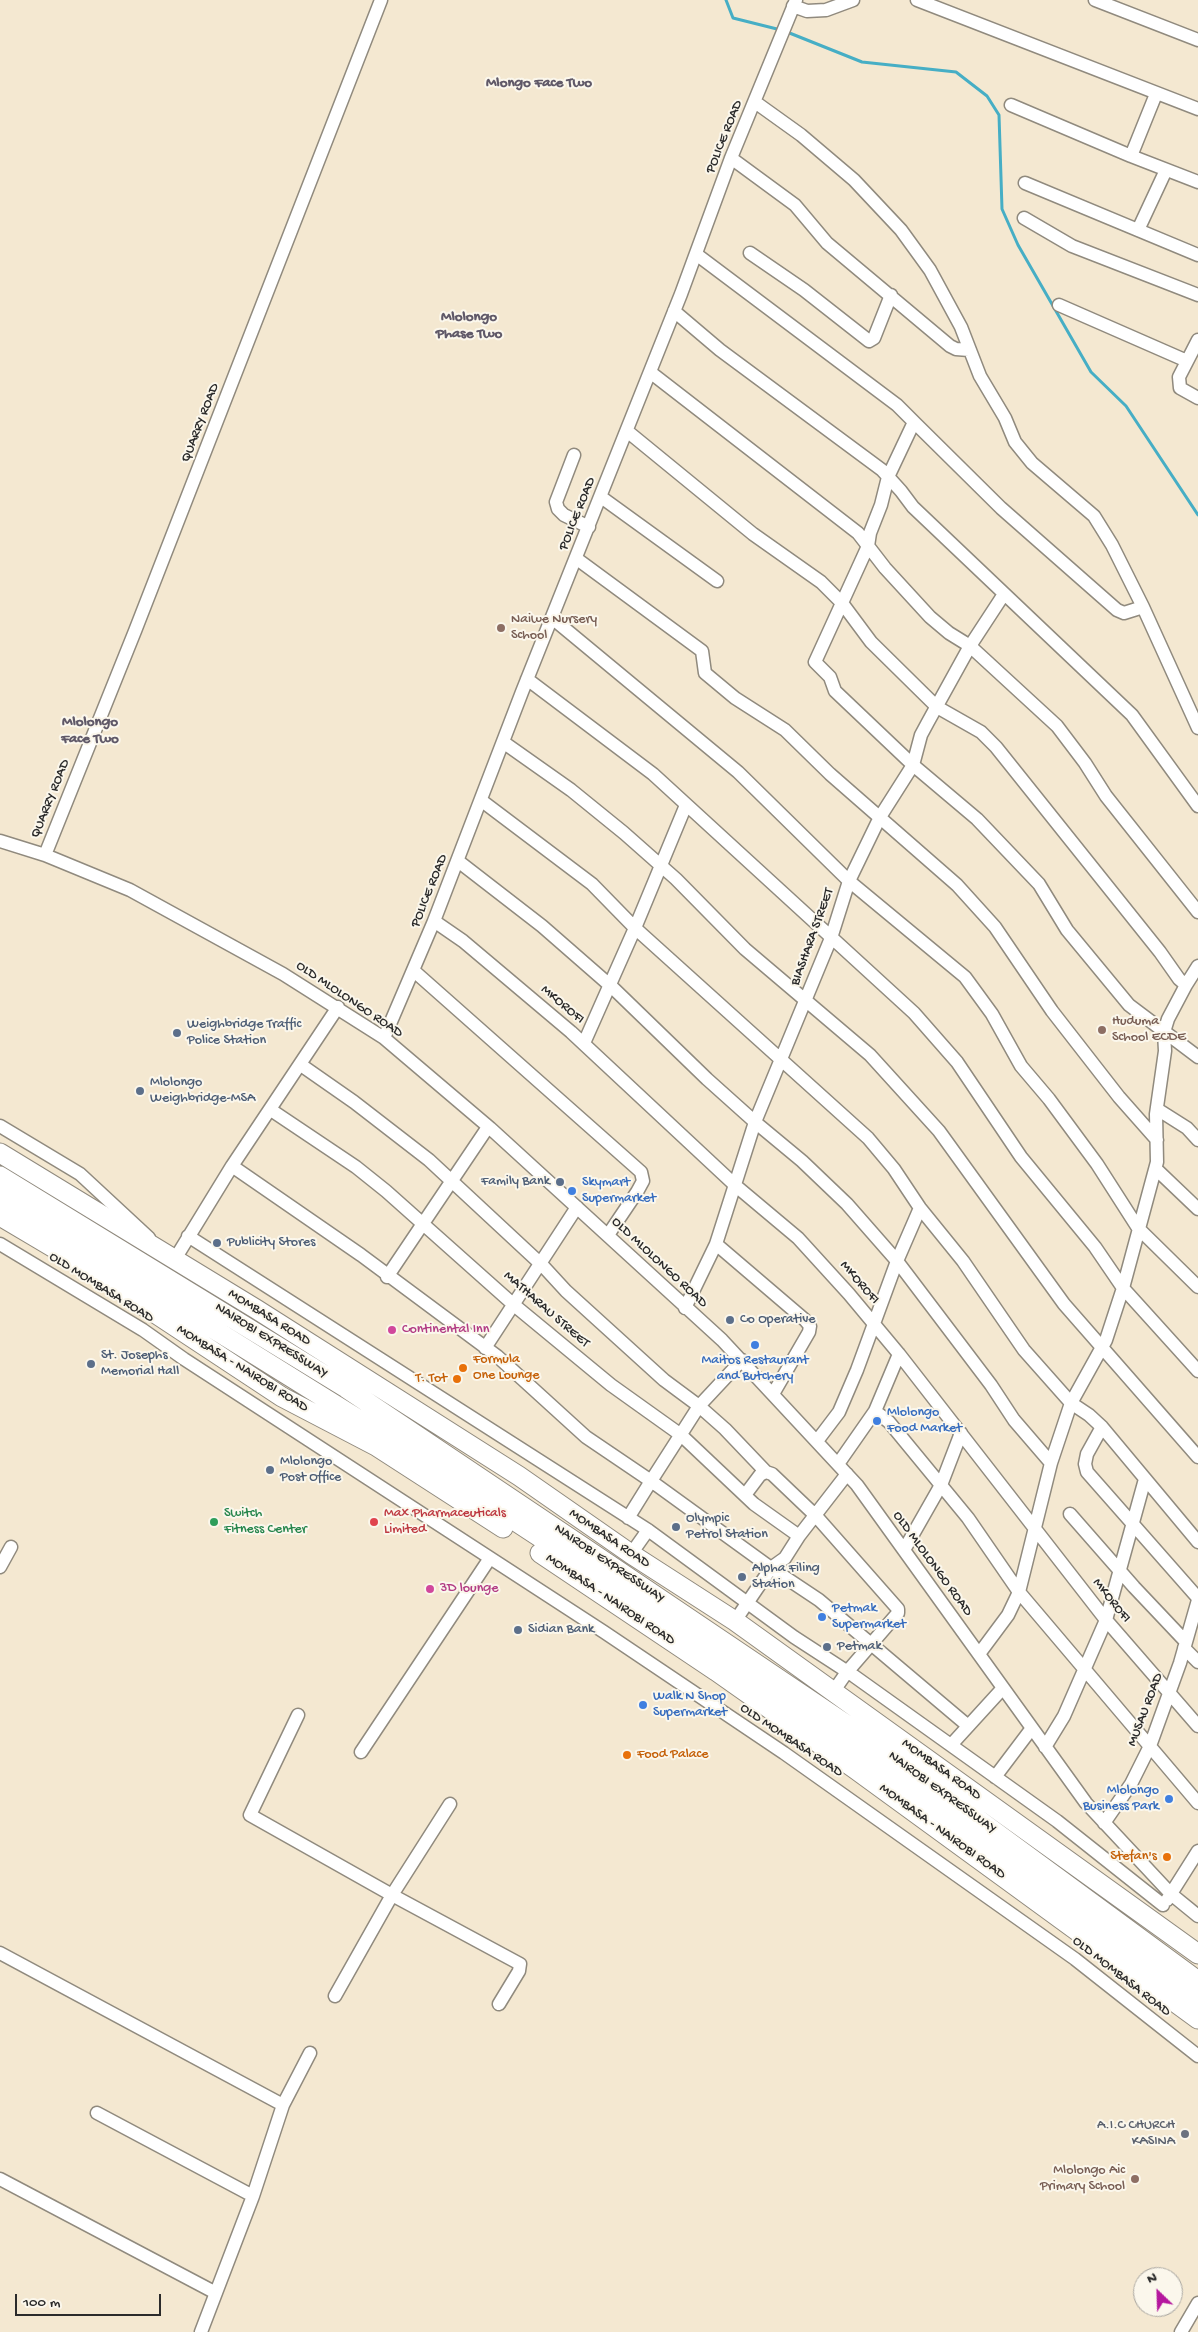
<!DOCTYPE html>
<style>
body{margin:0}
#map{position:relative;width:1198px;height:2332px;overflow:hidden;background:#f4e8d1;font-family:"Gochi Hand",sans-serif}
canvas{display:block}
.north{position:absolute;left:1133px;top:2267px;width:50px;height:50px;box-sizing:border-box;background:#fbf7ec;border:1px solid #a8a59f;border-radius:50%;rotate:336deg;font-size:14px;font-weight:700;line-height:20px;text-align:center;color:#2b2b2b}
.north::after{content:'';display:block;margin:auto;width:18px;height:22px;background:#b5179e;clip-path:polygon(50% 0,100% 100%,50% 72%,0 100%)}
.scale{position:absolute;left:15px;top:2294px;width:146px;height:22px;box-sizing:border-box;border:2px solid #2b2b2b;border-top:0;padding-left:6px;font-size:15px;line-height:18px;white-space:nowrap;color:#2b2b2b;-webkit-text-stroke:4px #fbf7ec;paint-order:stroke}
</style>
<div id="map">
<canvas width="1198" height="2332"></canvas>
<div class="north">N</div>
<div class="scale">100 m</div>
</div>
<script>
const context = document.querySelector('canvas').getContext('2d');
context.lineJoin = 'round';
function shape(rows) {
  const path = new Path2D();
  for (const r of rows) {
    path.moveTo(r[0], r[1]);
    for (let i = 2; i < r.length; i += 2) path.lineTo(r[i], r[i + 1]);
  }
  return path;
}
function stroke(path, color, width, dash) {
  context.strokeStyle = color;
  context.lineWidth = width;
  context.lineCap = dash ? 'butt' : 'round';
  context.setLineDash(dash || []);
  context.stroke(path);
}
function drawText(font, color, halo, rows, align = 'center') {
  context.font = font + ' "Gochi Hand",sans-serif';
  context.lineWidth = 4;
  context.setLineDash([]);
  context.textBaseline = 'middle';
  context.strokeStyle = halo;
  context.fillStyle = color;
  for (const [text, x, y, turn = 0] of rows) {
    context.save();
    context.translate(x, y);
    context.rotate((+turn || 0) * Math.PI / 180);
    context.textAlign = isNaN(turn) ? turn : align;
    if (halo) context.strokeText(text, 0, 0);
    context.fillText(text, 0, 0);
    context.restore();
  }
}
const stream = shape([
 [726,0,733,18,781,30],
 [787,32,862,62,956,72,987,96,999,115,1002,209,1018,245,1091,372,1126,406,1198,515]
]);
const minor = shape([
 [917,0,1198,109],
 [1095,0,1198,40],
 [793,6,807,11,826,10,853,0],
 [755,102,801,135,854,180,901,230,930,270,961,327,980,376,1005,418,1015,442,1032,463,1094,516,1112,545,1143,607,1198,728],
 [1011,105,1131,156,1198,182],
 [1131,156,1156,94],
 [731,158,795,205,827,243,950,346,956,349,969,350],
 [1025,183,1198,255],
 [1024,218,1072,246,1198,295],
 [1138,230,1166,170],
 [750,253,804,290,869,341,874,338,891,295],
 [696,254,897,405,914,422,888,477,881,505,870,533,868,546,815,662,830,677,835,691,913,765,977,819,1039,884,1067,930,1129,1005,1198,1057],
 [1059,305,1187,361],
 [674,311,720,350,882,470,901,491,913,507,1132,715,1198,806],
 [1198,340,1179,377,1180,388,1198,398],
 [650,372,858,533,885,568,930,617,949,633,970,646,1057,726,1085,763,1106,796,1198,912],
 [914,422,1001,508,1117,610,1124,613,1143,607],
 [627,431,753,534,821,582,842,603,871,642,937,707,981,732,996,747,1160,952,1179,979,1186,985,1168,1019,1164,1032,1165,1051,1156,1114,1157,1162,1123,1288,1106,1340,1071,1403,1051,1463,1019,1592,1008,1615,979,1654],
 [574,455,556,502,558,509,564,515,589,527],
 [601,497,717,581],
 [577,559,702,651,705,673,735,698,785,730,830,774,957,885,995,927,1052,1011,1119,1097,1157,1140],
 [552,618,738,772,849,881,965,977,992,1014,1021,1066,1049,1099,1097,1164,1138,1228,1198,1287],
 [527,679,653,774,914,1013,957,1062,1021,1157,1095,1247,1123,1288,1198,1371],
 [503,742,571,790,624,833,676,879,745,949,870,1055,939,1131,1064,1304,1198,1457],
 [482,801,592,884,635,928,868,1138,894,1169,920,1208,963,1261,1024,1350,1071,1403,1089,1415,1102,1427,1198,1542],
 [0,841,45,855,130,890,283,974,384,1038,490,1128,722,1340,857,1485,1086,1803,1171,1894,1198,1916],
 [45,855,135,631,381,0],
 [458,861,542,926,613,988,707,1079,755,1122,802,1161,847,1204,897,1261,991,1385,1014,1420,1051,1463],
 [434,921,463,941,571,1032,736,1186,798,1238,849,1294,899,1354,1106,1620,1198,1726],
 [414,971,641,1172,643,1181,637,1192,608,1235],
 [1186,985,1198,966],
 [384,1038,434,921,522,692,681,294,731,158,796,0],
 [584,1043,635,928,686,805],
 [301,1065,354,1102,429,1160,543,1266,566,1291,664,1380,699,1406,725,1429,766,1472],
 [1157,1109,1187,1128,1198,1140],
 [271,1110,356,1167,386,1191,514,1305,611,1385,681,1435,754,1504,799,1536],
 [0,1126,80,1174,149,1238],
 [232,1166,361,1255,497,1356,586,1437,651,1481,699,1406,742,1360],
 [1156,1169,1198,1209],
 [188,1236,648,1530,794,1637,854,1676,1057,1821,1163,1905],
 [0,1244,143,1330,184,1359,604,1632,784,1753,1075,1959,1198,2056],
 [716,1244,805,1320,810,1326,809,1332,773,1394],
 [175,1259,232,1166,338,1007],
 [387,1277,488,1127],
 [685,1308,716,1244,755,1122,831,938,849,881,880,817,913,765,921,735,928,722,970,646,1004,594],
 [485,1348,577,1207],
 [875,1411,889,1422,968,1518,1019,1592,1198,1803],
 [1102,1427,1087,1454,1085,1464,1087,1472,1198,1598],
 [817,1441,839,1412,857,1370,897,1261,920,1208],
 [838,1464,875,1411,899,1354],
 [745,1495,760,1475,766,1472,772,1474,816,1516,898,1609,898,1613,847,1672,833,1692],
 [1070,1514,1134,1587,1186,1642],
 [628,1518,651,1481,771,1568,819,1600,967,1725],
 [904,1550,941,1485,961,1433],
 [631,1554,648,1530],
 [0,1567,11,1547],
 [735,1621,771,1568,785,1558,799,1536,847,1474],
 [1184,1648,1198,1662],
 [298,1715,250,1815,392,1895,335,1996],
 [951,1745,1003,1688],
 [1045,1747,1064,1716,1106,1620,1145,1479],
 [361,1752,490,1558],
 [995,1777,1032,1728],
 [450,1804,392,1895,520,1964,519,1971,499,2004],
 [1104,1823,1131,1784,1150,1746,1180,1663,1198,1600],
 [1167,1900,1198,1851],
 [0,1953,283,2105,310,2053],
 [97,2113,253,2196],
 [0,2179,216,2293],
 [201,2332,253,2196,283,2105],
 [1181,2332,1198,2303]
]);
const highway = shape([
 [0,1153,256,1309,519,1476,631,1554,735,1621,1198,1954],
 [0,1176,346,1388,586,1549,881,1748,1198,1981],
 [0,1196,387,1437,628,1595,911,1790,1198,2000],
 [0,1216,76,1261,282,1397,376,1446,503,1528],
 [540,1553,716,1671,855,1769,1198,2019]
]);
const markers = [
 [501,628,5,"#8d6e63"],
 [1102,1030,5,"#8d6e63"],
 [177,1033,5,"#5c6f8a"],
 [140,1091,5,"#5c6f8a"],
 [560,1182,5,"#5c6f8a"],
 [572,1191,5,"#3f7fe0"],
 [217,1243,5,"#5c6f8a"],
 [730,1320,5,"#5c6f8a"],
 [392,1330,5,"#d1479c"],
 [755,1345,5,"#3f7fe0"],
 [91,1364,5,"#5c6f8a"],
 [463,1368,5,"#e8710a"],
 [457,1379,5,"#e8710a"],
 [877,1421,5,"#3f7fe0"],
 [270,1470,5,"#5c6f8a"],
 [214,1522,5,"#2e9e5b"],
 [374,1522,5,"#e0444e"],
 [676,1527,5,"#5c6f8a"],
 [742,1577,5,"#5c6f8a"],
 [430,1589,5,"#d1479c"],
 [822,1617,5,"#3f7fe0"],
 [518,1630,5,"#5c6f8a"],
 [827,1647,5,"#5c6f8a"],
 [643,1705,5,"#3f7fe0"],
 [627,1755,5,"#e8710a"],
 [1169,1799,5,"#3f7fe0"],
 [1167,1857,5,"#e8710a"],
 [1185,2134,5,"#6b7280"],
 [1135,2179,5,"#8d6e63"]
];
const streetNames = [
 ["POLICE ROAD",725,137,-68],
 ["QUARRY ROAD",201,423,-69],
 ["POLICE ROAD",578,514,-68],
 ["QUARRY ROAD",51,799,-68],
 ["POLICE ROAD",430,891,-68],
 ["BIASHARA STREET",813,937,-70],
 ["OLD MLOLONGO ROAD",349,1000,34],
 ["MKOROFI",562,1005,40],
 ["OLD MLOLONGO ROAD",659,1263,43],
 ["MKOROFI",859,1283,49],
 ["OLD MOMBASA ROAD",101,1288,32],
 ["MATHARAU STREET",546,1310,41],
 ["MOMBASA ROAD",269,1318,32],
 ["NAIROBI EXPRESSWAY",271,1341,32],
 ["MOMBASA - NAIROBI ROAD",242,1369,32],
 ["MOMBASA ROAD",609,1539,34],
 ["NAIROBI EXPRESSWAY",609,1564,34],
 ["OLD MLOLONGO ROAD",932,1564,54],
 ["MOMBASA - NAIROBI ROAD",610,1600,34],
 ["MKOROFI",1111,1601,51],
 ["MUSAU ROAD",1146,1710,-69],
 ["OLD MOMBASA ROAD",791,1741,34],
 ["MOMBASA ROAD",941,1770,36],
 ["NAIROBI EXPRESSWAY",942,1793,36],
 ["MOMBASA - NAIROBI ROAD",942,1832,36],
 ["OLD MOMBASA ROAD",1121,1977,38]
];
const educationNames = [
 ["Naiwe Nursery",511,620],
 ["School",511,636],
 ["Huduma",1112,1022],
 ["School ECDE",1112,1038],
 ["Mlolongo Aic",1125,2171,"right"],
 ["Primary School",1125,2187,"right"]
];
const serviceNames = [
 ["Weighbridge Traffic",187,1025],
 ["Police Station",187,1041],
 ["Mlolongo",150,1083],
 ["Weighbridge-MSA",150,1099],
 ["Family Bank",550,1182,"right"],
 ["Publicity Stores",227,1243],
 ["Co Operative",740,1320],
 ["St. Josephs",101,1356],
 ["Memorial Hall",101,1372],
 ["Mlolongo",280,1462],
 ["Post Office",280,1478],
 ["Olympic",686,1519],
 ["Petrol Station",686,1535],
 ["Alpha Filing",752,1569],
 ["Station",752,1585],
 ["Sidian Bank",528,1630],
 ["Petmak",837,1647]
];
const shopNames = [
 ["Skymart",582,1183],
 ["Supermarket",582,1199],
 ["Maitos Restaurant",755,1361,"center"],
 ["and Butchery",755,1377,"center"],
 ["Mlolongo",887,1413],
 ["Food Market",887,1429],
 ["Petmak",832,1609],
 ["Supermarket",832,1625],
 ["Walk N Shop",653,1697],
 ["Supermarket",653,1713],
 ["Mlolongo",1159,1791,"right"],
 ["Business Park",1159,1807,"right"]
];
const hotelNames = [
 ["Continental Inn",402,1330],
 ["3D lounge",440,1589]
];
const foodNames = [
 ["Formula",473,1360],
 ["One Lounge",473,1376],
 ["T. Tot",447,1379,"right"],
 ["Food Palace",637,1755],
 ["Stefan's",1157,1857,"right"]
];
const leisureNames = [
 ["Switch",224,1514],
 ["Fitness Center",224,1530]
];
const healthNames = [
 ["Max Pharmaceuticals",384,1514],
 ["Limited",384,1530]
];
const worshipNames = [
 ["A.I.C CHURCH",1175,2126],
 ["KASINA",1175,2142]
];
const neighbourhoodNames = [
 ["Mlongo Face Two",539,84],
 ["Mlolongo",469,318],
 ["Phase Two",469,335],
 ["Mlolongo",90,723],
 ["Face Two",90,740]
];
stroke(stream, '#46aec5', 3);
stroke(minor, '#908a7e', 15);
stroke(highway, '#908a7e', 21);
stroke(minor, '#fff', 12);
stroke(highway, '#fff', 19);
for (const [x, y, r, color] of markers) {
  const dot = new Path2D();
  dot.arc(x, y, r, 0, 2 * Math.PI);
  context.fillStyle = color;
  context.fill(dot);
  stroke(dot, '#fbf7ec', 2);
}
drawText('14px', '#2b2b2b', '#fbf7ec', streetNames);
drawText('14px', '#785e54', '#fbf7ec', educationNames, 'left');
drawText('14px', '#4e5e75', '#fbf7ec', serviceNames, 'left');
drawText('14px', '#366cbe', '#fbf7ec', shopNames, 'left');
drawText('14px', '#b23c85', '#fbf7ec', hotelNames, 'left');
drawText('14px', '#c56008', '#fbf7ec', foodNames, 'left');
drawText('14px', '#27864d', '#fbf7ec', leisureNames, 'left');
drawText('14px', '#be3a42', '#fbf7ec', healthNames, 'left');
drawText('14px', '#5b616d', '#fbf7ec', worshipNames, 'right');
drawText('bold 15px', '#605968', '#fbf7ec', neighbourhoodNames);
</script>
